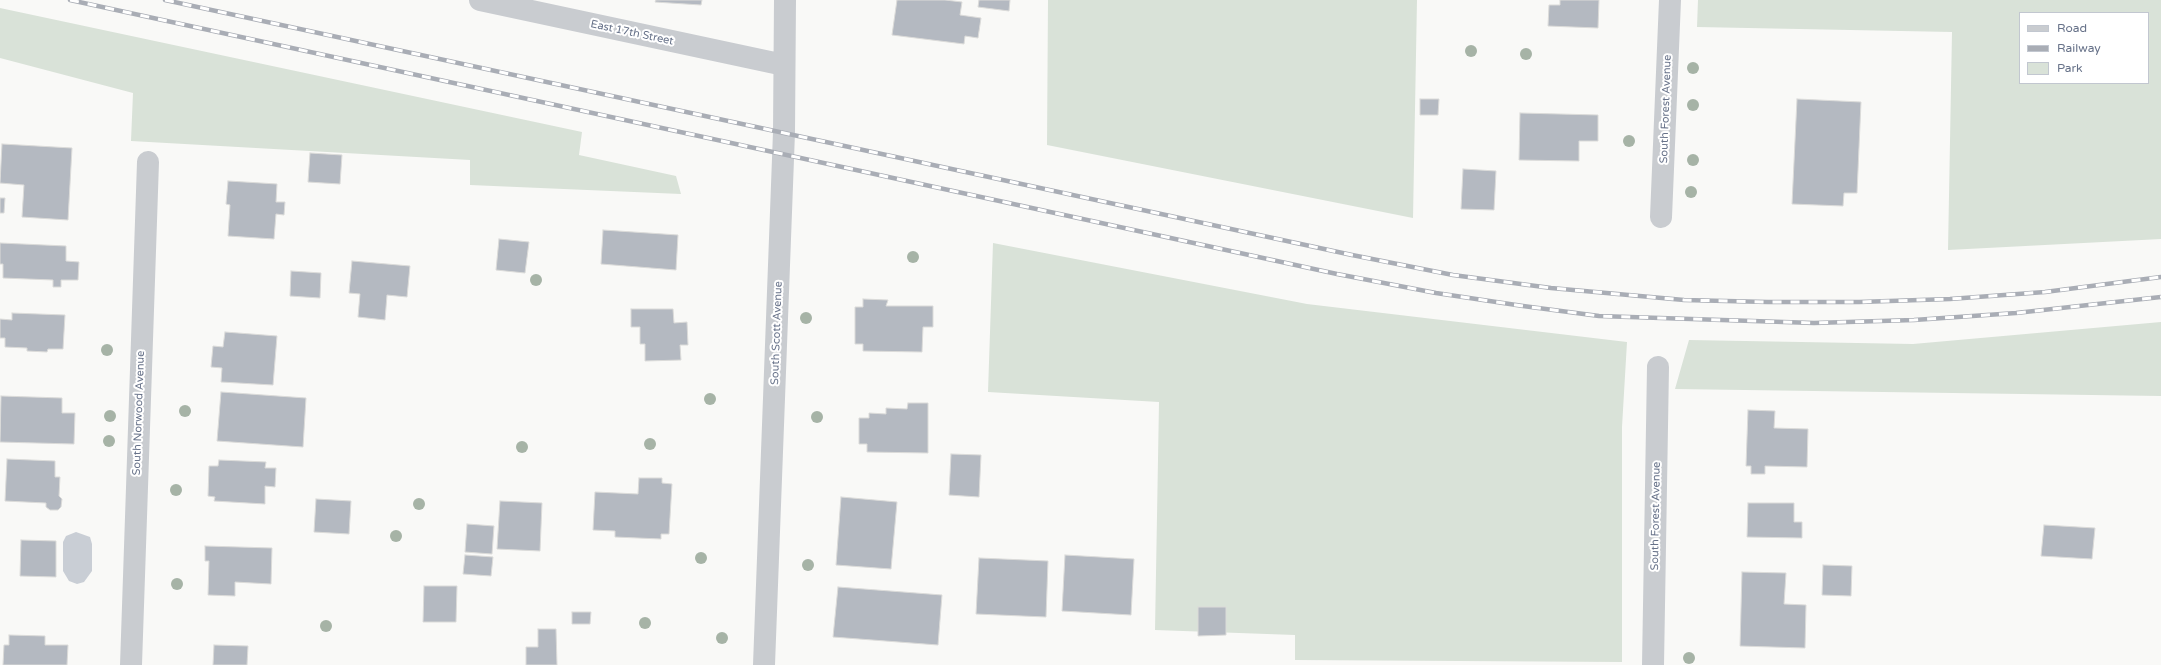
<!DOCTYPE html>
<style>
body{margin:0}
#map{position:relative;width:2161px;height:665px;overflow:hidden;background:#f9f9f7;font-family:"Varela Round",sans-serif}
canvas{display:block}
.legend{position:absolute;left:2019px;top:12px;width:130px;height:72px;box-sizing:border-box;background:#fff;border:1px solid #c2c7d0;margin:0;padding:5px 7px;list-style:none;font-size:12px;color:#677289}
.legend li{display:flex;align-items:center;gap:8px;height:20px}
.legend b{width:20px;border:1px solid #c2c7d0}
</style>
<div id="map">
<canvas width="2161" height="665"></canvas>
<ul class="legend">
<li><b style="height:5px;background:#c9ccd0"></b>Road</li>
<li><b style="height:5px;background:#a9adb5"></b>Railway</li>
<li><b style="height:11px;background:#d9e2d8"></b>Park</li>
</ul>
</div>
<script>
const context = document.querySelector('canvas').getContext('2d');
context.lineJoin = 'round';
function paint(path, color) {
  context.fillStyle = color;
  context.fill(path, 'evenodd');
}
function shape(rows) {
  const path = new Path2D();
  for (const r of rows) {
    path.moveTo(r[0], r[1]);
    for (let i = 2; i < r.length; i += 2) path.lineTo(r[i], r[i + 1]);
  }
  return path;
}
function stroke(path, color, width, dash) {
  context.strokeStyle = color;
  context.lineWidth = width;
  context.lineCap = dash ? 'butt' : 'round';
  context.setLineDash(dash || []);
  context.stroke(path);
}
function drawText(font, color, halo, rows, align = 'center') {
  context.font = font + ' "Varela Round",sans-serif';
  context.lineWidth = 4;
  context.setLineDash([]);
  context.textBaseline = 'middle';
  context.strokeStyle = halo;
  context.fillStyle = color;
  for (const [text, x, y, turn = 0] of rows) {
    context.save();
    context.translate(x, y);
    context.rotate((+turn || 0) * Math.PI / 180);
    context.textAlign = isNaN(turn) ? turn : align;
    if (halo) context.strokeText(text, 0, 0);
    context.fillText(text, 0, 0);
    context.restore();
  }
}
const green = shape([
 [1048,0,1417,0,1413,218,1047,145],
 [1698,0,2161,0,2161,239,1948,250,1952,32,1697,27],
 [2020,13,2148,13,2148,83,2020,83],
 [0,8,582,132,579,155,676,176,681,194,470,185,470,160,131,141,133,93,0,58],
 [993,243,1307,304,1627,342,1622,427,1622,662,1295,660,1295,635,1155,630,1159,402,988,392],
 [2161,322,2161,396,1675,389,1689,340,1913,344]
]);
const water = shape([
 [76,532,90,537,92,544,92,571,84,582,77,584,69,581,63,571,63,542,66,536]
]);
const building = shape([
 [656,0,702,0,701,5,655,2,656,0],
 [897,0,945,0,962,2,960,15,981,18,978,38,965,36,964,44,892,35,897,0],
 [979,0,1010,0,1009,11,978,7,979,0],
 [1560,0,1599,0,1598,28,1548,26,1549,5,1560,5,1560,0],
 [1420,99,1439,99,1438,115,1420,115,1420,99],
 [1797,99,1861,102,1857,193,1844,193,1843,206,1792,204,1797,99],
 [1520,113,1598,115,1598,141,1579,141,1579,161,1519,160,1520,113],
 [2,144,72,148,68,220,22,217,24,185,0,183,2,144],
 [310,153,342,155,340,184,308,182,310,153],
 [1463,169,1496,171,1494,210,1461,209,1463,169],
 [228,181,277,184,276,202,285,202,284,215,276,214,274,239,228,236,230,205,226,204,228,181],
 [0,198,5,198,4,213,0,213,0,198],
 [603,230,678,235,676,270,601,264,603,230],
 [499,239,529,242,525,273,496,270,499,239],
 [0,243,66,246,66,261,79,262,78,280,61,280,61,287,53,287,53,280,3,278,3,264,0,264,0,243],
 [352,261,410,266,407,297,387,295,385,320,358,317,360,294,349,293,352,261],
 [291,271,321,273,320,298,290,296,291,271],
 [863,299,888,300,886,306,933,306,933,327,923,327,922,352,863,351,863,344,855,344,855,307,863,307,863,299],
 [631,309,673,309,674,323,687,322,688,345,680,345,681,360,645,361,645,344,640,344,640,327,631,327,631,309],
 [12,313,65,315,63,349,48,349,47,352,27,351,27,348,5,347,5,338,0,338,0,319,12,320,12,313],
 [225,332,277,336,273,385,221,382,222,368,211,367,213,346,223,347,225,332],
 [221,392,306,398,303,447,217,441,221,392],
 [1,396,62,398,62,413,75,413,74,444,0,442,1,396],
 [908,403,928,403,928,453,867,452,867,444,859,444,859,418,869,418,869,413,886,414,886,408,907,409,908,403],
 [1748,410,1775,411,1774,428,1808,429,1807,467,1765,466,1765,474,1751,474,1751,466,1746,466,1748,410],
 [951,454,981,455,979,497,949,495,951,454],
 [7,459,55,461,55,477,60,477,59,496,62,499,61,507,58,510,50,510,46,507,46,503,5,501,7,459],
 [219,460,266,462,265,468,276,468,275,487,265,486,265,504,214,501,215,497,208,496,209,466,218,466,219,460],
 [639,478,662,478,662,483,672,484,669,534,661,534,661,539,615,537,615,531,593,530,595,492,638,494,639,478],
 [841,497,897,502,891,569,836,565,841,497],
 [316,499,351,501,349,534,314,532,316,499],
 [500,501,542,503,540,551,497,549,500,501],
 [1748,503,1794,503,1794,522,1802,522,1802,538,1747,537,1748,503],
 [467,524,494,526,492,554,465,552,467,524],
 [2044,525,2095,528,2092,559,2041,556,2044,525],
 [21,540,56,541,56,577,20,576,21,540],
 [205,546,272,548,271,584,235,582,235,596,208,595,209,561,205,561,205,546],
 [465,555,493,557,491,576,463,574,465,555],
 [1065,555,1134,559,1131,615,1062,611,1065,555],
 [979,558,1048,561,1046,617,976,614,979,558],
 [1823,565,1852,566,1851,596,1822,595,1823,565],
 [1742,572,1786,573,1784,604,1806,605,1805,648,1740,646,1742,572],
 [424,586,457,586,456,622,423,622,424,586],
 [838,587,942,595,938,645,833,637,838,587],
 [1198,607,1226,607,1226,635,1198,636,1198,607],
 [572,612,591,612,590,624,572,624,572,612],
 [538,629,556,629,557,665,526,665,526,647,538,647,538,629],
 [9,635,45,636,45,645,68,645,67,665,3,665,4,645,9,645,9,635],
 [214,645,248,646,247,665,213,665,214,645]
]);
const minor = shape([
 [480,0,784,65],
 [1661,217,1670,0],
 [131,665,148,162],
 [764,665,784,132,785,0],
 [1653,665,1658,367]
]);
const rail = shape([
 [70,0,1337,274,1436,293,1523,306,1599,316,1814,323,1914,320,2016,313,2161,297],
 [165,0,1352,255,1453,275,1551,288,1684,300,1768,302,1859,302,1950,299,2045,292,2161,277]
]);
const trees = [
 [1471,51],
 [1526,54],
 [1693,68],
 [1693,105],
 [1629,141],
 [1693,160],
 [1691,192],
 [913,257],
 [536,280],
 [806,318],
 [107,350],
 [710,399],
 [185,411],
 [110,416],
 [817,417],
 [109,441],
 [650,444],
 [522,447],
 [176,490],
 [419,504],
 [396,536],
 [701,558],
 [808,565],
 [177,584],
 [645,623],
 [326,626],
 [722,638],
 [1689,658]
];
const streetNames = [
 ["East 17th Street",632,33,12],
 ["South Forest Avenue",1666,109,-88],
 ["South Scott Avenue",777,333,-88],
 ["South Norwood Avenue",139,413,-88],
 ["South Forest Avenue",1656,516,-89]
];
paint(green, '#d9e2d8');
paint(water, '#c9ced5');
paint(building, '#b4b9c1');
stroke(building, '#dbdbd9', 1);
stroke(minor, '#c9ccd0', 22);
stroke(rail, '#a9adb5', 4.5);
stroke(rail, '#fff', 3, [9]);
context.fillStyle = '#a6b3a6';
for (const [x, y] of trees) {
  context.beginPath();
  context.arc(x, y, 6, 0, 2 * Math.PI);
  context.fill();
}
drawText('11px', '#677289', '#fff', streetNames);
</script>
